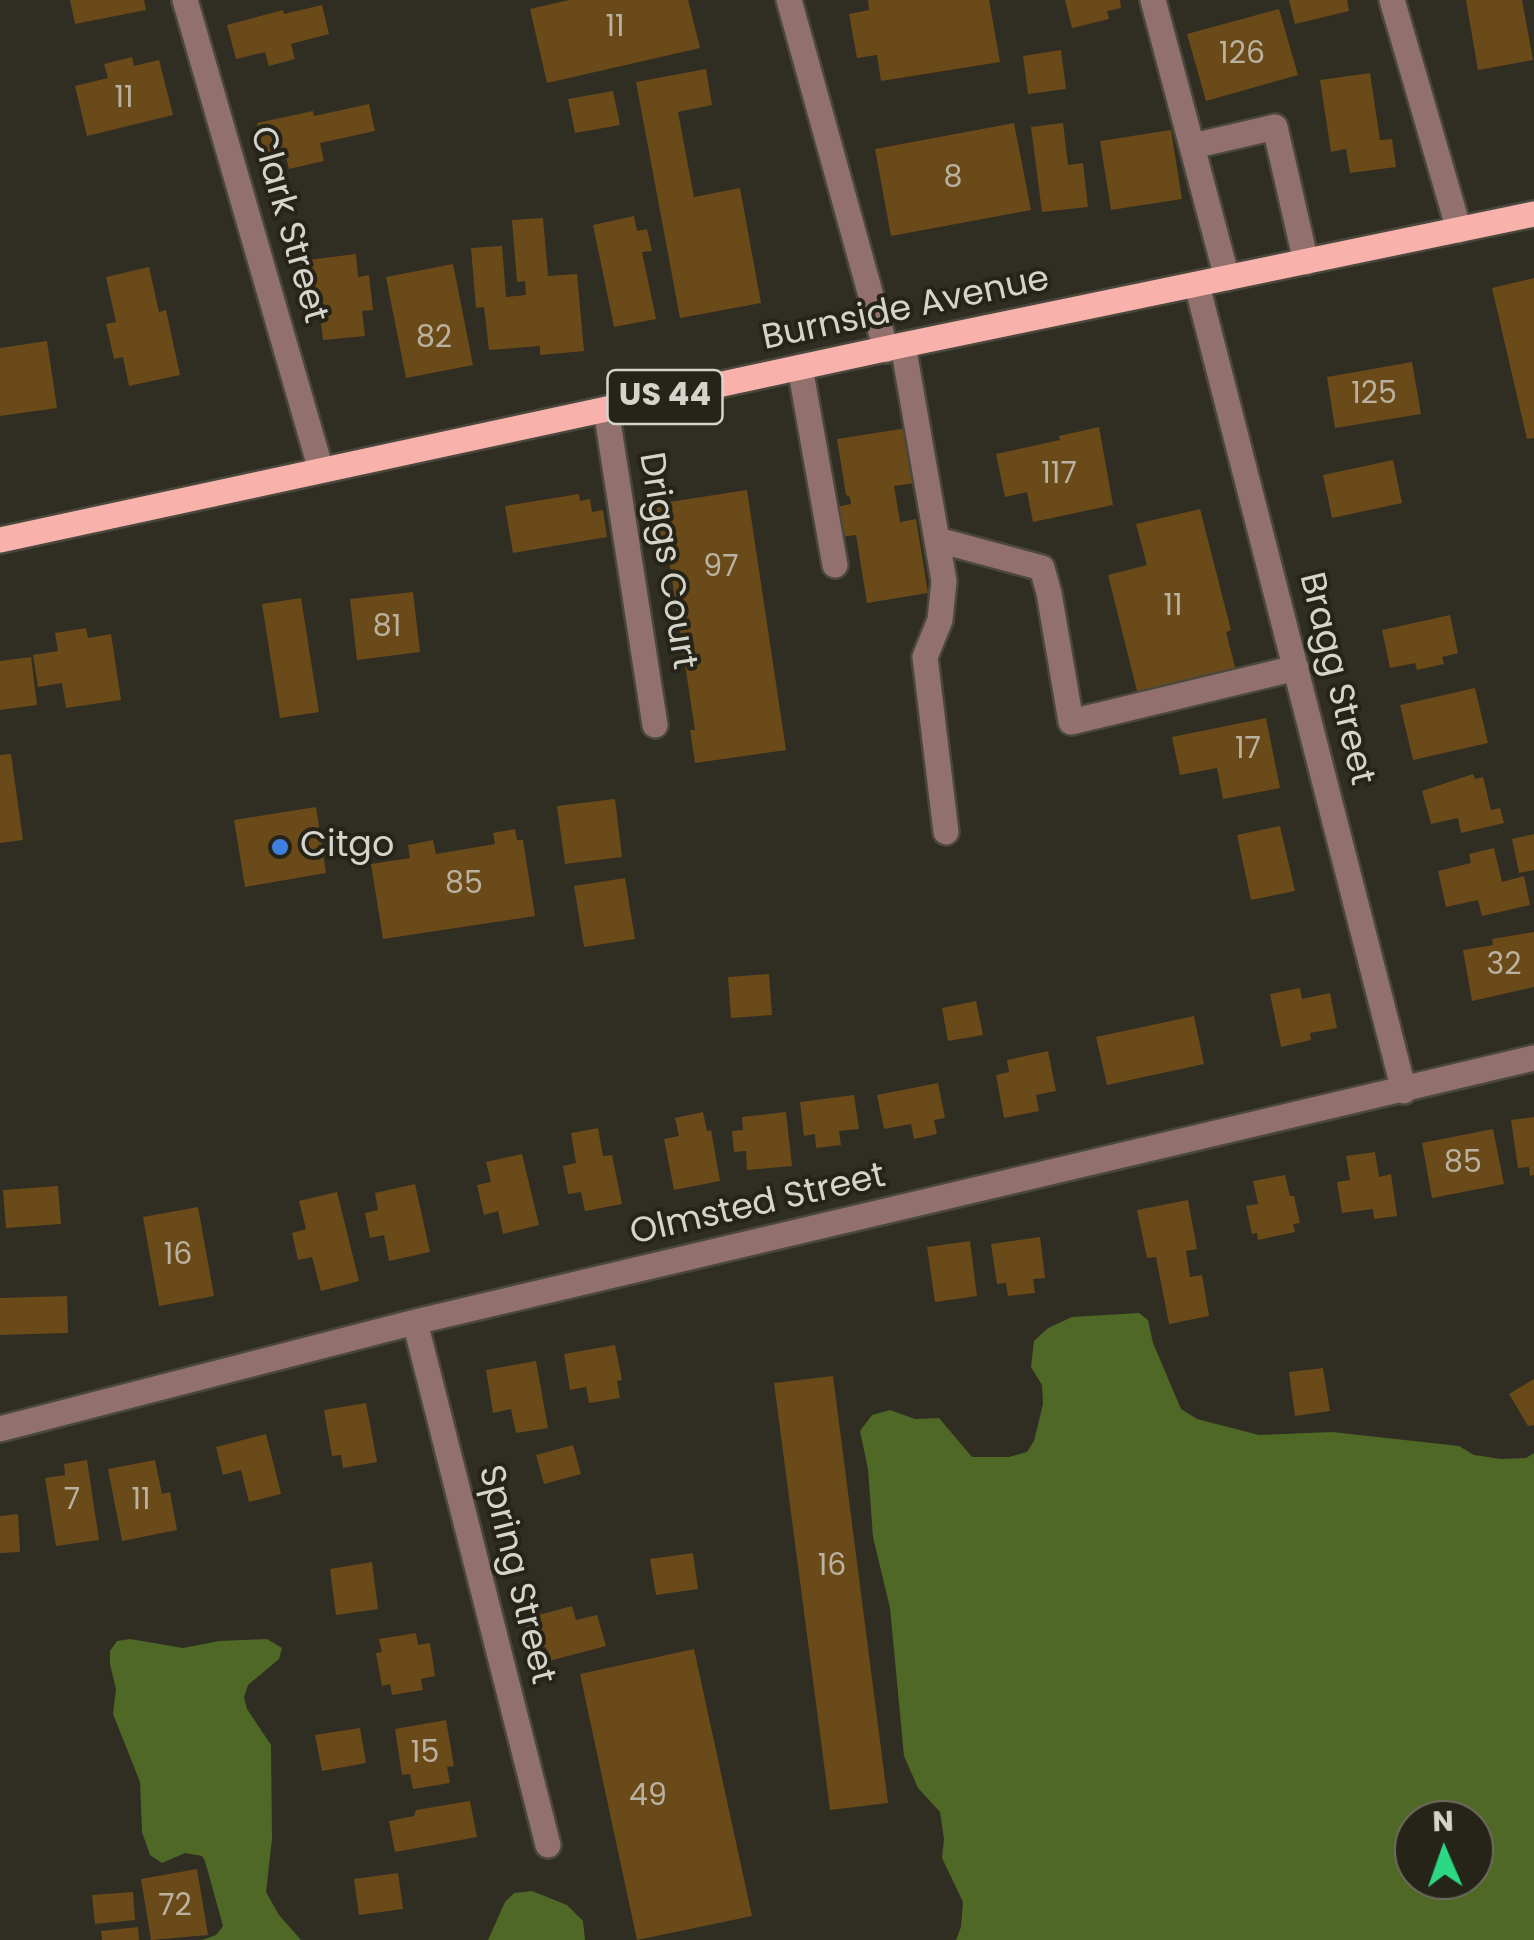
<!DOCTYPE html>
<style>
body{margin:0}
#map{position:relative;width:1534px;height:1940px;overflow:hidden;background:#302d22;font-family:Poppins,sans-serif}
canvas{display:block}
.north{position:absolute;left:1394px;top:1800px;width:100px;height:100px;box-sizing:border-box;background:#262418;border:2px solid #6c6a60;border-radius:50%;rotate:358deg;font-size:28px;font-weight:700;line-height:40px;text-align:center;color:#d5d4cc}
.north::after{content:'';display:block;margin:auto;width:35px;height:45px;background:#2cd884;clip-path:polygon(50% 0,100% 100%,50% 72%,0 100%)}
</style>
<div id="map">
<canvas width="1534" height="1940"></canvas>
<div class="north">N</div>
</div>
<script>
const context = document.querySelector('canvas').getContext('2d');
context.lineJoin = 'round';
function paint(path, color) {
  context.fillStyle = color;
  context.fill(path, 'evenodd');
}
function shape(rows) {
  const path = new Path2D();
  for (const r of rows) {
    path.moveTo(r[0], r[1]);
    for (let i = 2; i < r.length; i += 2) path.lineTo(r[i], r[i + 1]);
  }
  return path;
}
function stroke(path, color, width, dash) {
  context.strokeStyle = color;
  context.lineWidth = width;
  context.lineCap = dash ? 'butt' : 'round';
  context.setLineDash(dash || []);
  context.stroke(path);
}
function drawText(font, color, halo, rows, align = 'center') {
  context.font = font + ' Poppins,sans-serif';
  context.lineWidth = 8;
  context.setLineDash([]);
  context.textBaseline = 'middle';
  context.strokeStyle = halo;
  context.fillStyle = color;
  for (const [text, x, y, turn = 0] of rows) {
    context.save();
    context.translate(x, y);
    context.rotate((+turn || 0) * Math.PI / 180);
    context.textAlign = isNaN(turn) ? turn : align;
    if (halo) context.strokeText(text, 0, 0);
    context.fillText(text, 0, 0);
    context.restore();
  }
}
const forest = shape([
 [1139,1313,1148,1320,1153,1343,1181,1409,1197,1419,1259,1435,1332,1432,1459,1446,1474,1455,1501,1459,1526,1458,1534,1453,1534,1940,956,1940,961,1927,963,1902,942,1858,944,1839,940,1812,918,1788,904,1756,890,1608,873,1537,868,1469,860,1431,872,1415,890,1410,915,1419,939,1418,972,1457,1009,1457,1027,1452,1034,1441,1043,1404,1042,1385,1031,1367,1034,1341,1048,1328,1072,1317],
 [1474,1820,1474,1880,1414,1880,1414,1820],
 [130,1639,183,1648,219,1641,267,1639,282,1648,279,1659,248,1685,244,1697,247,1709,271,1745,272,1839,266,1892,279,1915,301,1940,202,1940,216,1935,223,1926,205,1861,202,1856,185,1853,162,1863,150,1855,142,1832,140,1782,113,1714,116,1689,110,1664,110,1651,117,1641],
 [532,1891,567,1905,583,1921,585,1940,488,1940,505,1902,514,1893]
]);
const building = shape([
 [70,0,144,0,146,10,75,24],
 [569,0,688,0,700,48,547,83,530,9],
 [868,0,989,0,1000,62,881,81,877,55,857,58,849,14,869,10],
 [1065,0,1120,0,1121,8,1107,11,1109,19,1072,28],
 [1289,0,1347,0,1349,11,1295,24],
 [1466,0,1522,0,1533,60,1478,70],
 [322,5,329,34,291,44,295,59,269,66,265,52,236,59,227,25,283,10,284,14],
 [1279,9,1298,75,1206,101,1187,34],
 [1061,50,1066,89,1028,94,1023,56],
 [132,57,134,66,159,60,173,115,87,136,75,86,108,78,104,64],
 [706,69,712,105,678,112,694,197,740,188,761,303,680,318,636,82],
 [1370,73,1380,140,1392,139,1396,167,1350,173,1346,149,1331,152,1320,80],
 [613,91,620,125,575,133,568,99],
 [369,104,375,131,320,143,324,161,289,169,286,157,266,161,257,123,313,111,314,116],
 [1014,123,1031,210,891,236,875,149],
 [1063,123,1068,165,1083,163,1088,207,1042,212,1031,127],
 [1171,130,1182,199,1111,210,1100,141],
 [634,216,637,231,647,229,652,251,642,252,656,319,614,327,593,225],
 [543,218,548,276,577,274,584,351,540,355,540,346,489,350,484,307,476,308,471,248,502,246,506,297,526,295,525,281,517,282,512,220],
 [356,254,358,277,369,275,373,310,362,311,365,336,323,340,318,297,304,299,300,261],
 [453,264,473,365,406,378,386,277],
 [149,267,159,312,166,310,180,375,129,386,123,357,114,359,106,324,116,322,106,277],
 [1534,278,1534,438,1527,439,1492,288],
 [47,341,57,408,0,416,0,348],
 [1412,362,1421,414,1335,428,1327,377],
 [1099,427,1113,505,1033,522,1027,492,1005,497,996,454,1060,440,1059,436],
 [907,428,915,483,894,486,900,522,916,519,928,593,867,603,856,535,841,537,836,507,851,504,850,497,846,495,837,439],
 [1393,460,1402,503,1332,518,1323,475],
 [747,490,786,750,695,763,690,730,695,730,666,540,661,536,656,504],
 [579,494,580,501,590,499,592,512,603,510,607,537,513,553,505,506],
 [1200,509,1231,630,1226,632,1236,671,1138,695,1108,575,1147,565,1136,524],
 [413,592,420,652,357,660,350,599],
 [301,598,319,712,280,718,262,604],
 [1450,615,1458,653,1442,657,1444,664,1417,670,1415,663,1390,668,1382,630],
 [86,628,88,638,111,634,121,700,66,708,62,683,38,687,33,655,58,651,55,633],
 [31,657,37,705,0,710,0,661],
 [1475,688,1488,743,1413,760,1400,705],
 [1266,718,1280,788,1223,799,1217,768,1180,775,1172,737],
 [11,754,23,840,0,843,0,755],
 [1473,774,1475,779,1483,777,1491,810,1500,808,1504,823,1461,833,1458,818,1431,824,1422,791],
 [615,799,622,857,565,864,557,806],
 [316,807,326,873,245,887,234,820],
 [1280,826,1295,891,1251,900,1237,835],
 [515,829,517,840,523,840,535,916,383,939,371,864,410,858,408,845,433,840,436,854,495,844,493,833],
 [1534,834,1534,870,1519,873,1512,839],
 [1494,848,1502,882,1524,876,1530,905,1482,916,1478,900,1446,907,1438,871,1471,863,1469,854],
 [625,878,635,939,584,947,574,886],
 [1534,932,1534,987,1472,1001,1463,950,1493,945,1492,939],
 [769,974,772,1015,731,1018,728,977],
 [1300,988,1302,999,1330,993,1337,1028,1310,1033,1311,1040,1281,1047,1270,994],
 [976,1001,983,1035,948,1041,942,1008],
 [1194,1016,1204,1064,1107,1085,1096,1037],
 [1048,1051,1056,1091,1036,1095,1039,1111,1004,1118,996,1075,1009,1072,1007,1060],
 [938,1083,945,1118,934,1120,937,1134,914,1139,911,1124,884,1129,877,1095],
 [854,1095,859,1129,839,1131,841,1145,816,1148,815,1134,804,1136,800,1102],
 [703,1112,707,1131,711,1130,720,1181,674,1190,664,1139,679,1136,675,1118],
 [786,1112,792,1166,747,1170,746,1151,734,1152,732,1131,743,1130,742,1117],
 [1534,1117,1534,1175,1530,1176,1529,1167,1518,1168,1511,1120],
 [598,1128,603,1156,612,1155,622,1204,585,1211,581,1192,568,1194,563,1166,576,1163,571,1133],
 [1493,1129,1504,1184,1432,1198,1422,1143],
 [1375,1152,1379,1177,1391,1174,1397,1216,1374,1219,1373,1209,1342,1213,1337,1182,1350,1180,1346,1156],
 [522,1154,539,1225,503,1234,498,1211,484,1215,477,1185,491,1182,486,1162],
 [1285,1175,1290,1196,1294,1196,1300,1223,1293,1224,1295,1232,1258,1240,1257,1233,1252,1234,1246,1206,1258,1204,1253,1181],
 [415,1184,430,1252,389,1261,384,1235,370,1238,365,1213,378,1210,375,1193],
 [58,1186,61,1224,6,1228,3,1190],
 [337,1192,359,1281,321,1291,312,1257,298,1260,292,1233,306,1229,299,1201],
 [1188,1200,1197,1249,1186,1251,1190,1277,1202,1275,1209,1316,1169,1324,1156,1257,1147,1258,1137,1210],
 [198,1207,214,1296,159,1306,143,1217],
 [1040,1237,1045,1278,1033,1279,1035,1293,1008,1296,1006,1283,997,1284,991,1244],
 [970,1241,977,1296,935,1302,927,1247],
 [67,1296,68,1333,0,1335,0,1298],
 [615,1345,622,1380,617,1381,620,1398,589,1403,586,1387,570,1390,564,1354],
 [536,1361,548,1428,516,1433,511,1409,493,1413,486,1370],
 [1323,1368,1330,1411,1295,1416,1289,1372],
 [833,1376,888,1803,830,1810,774,1383],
 [1534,1379,1534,1425,1528,1426,1509,1394],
 [366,1403,377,1462,343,1468,341,1455,332,1456,324,1410],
 [266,1434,281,1494,249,1502,241,1470,223,1475,216,1447],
 [573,1445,581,1474,544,1484,536,1455],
 [87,1460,99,1540,56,1546,45,1478,65,1475,64,1464],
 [155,1460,162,1494,170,1492,177,1530,122,1541,108,1469],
 [18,1514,20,1552,0,1553,0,1516],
 [693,1553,698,1589,656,1595,650,1559],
 [372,1562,378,1609,336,1615,330,1569],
 [572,1606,576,1620,597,1615,606,1646,549,1661,546,1647,532,1651,524,1619],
 [416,1633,418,1645,430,1643,435,1676,421,1679,423,1690,392,1695,390,1684,382,1686,376,1653,382,1652,379,1639],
 [694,1649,752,1916,637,1940,580,1674],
 [446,1720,454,1766,447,1767,450,1783,413,1789,410,1774,402,1775,395,1729],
 [360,1728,366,1763,322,1771,315,1735],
 [470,1801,477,1837,395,1852,389,1821,414,1816,416,1810],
 [197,1869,208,1935,151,1940,141,1879],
 [398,1873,403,1909,359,1915,354,1879],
 [133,1892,135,1920,95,1924,92,1895],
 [138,1927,139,1940,102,1940,101,1931]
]);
const minor = shape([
 [185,0,321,470],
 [789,0,886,350],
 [1153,0,1227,278],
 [1392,0,1459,230],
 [1193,146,1275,127,1306,262],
 [1197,285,1404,1091],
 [903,345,944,581,940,620,925,657,946,832],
 [800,367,835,565],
 [606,409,655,725],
 [938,540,1042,568,1049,593,1071,722,1296,668],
 [415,1322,548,1845],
 [0,1429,415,1322,1534,1058]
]);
const major = shape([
 [0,540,903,345,1534,214]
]);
const markers = [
 [280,847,10,"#3f7fe0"]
];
const numberNames = [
 ["11",615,28],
 ["126",1242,55],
 ["11",124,99],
 ["8",953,179],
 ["82",434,339],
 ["125",1374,395],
 ["117",1059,475],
 ["97",721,568],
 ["11",1173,607],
 ["81",387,628],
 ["17",1248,750],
 ["85",464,885],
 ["32",1504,966],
 ["85",1463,1164],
 ["16",178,1256],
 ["7",72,1501],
 ["11",141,1501],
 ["16",832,1567],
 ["15",425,1754],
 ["49",648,1797],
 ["72",175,1907]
];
const shields = [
 [665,397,115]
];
const shieldNames = [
 ["US 44",665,397]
];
const streetNames = [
 ["Clark Street",287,225,74],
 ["Burnside Avenue",906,310,-12],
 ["Driggs Court",666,561,81],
 ["Bragg Street",1335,679,76],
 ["Olmsted Street",758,1206,-13],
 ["Spring Street",515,1575,76]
];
const poiNames = [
 ["Citgo",300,847]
];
paint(forest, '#4f6826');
paint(building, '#6b4a1a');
stroke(minor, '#4a483d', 30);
stroke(major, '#4a483d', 30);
stroke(minor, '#92706d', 25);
stroke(major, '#f8b2ab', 25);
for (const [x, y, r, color] of markers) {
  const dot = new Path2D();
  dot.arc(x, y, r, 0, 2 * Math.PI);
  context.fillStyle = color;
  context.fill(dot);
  stroke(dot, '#262418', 4);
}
drawText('30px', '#bab2a0', null, numberNames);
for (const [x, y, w] of shields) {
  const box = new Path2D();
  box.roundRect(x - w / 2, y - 27, w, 54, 8);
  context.fillStyle = '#262418';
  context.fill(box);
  stroke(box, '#d5d4cc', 2.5);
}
drawText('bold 32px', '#d5d4cc', null, shieldNames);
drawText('35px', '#d5d4cc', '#262418', streetNames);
drawText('35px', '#d5d4cc', '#262418', poiNames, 'left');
</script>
